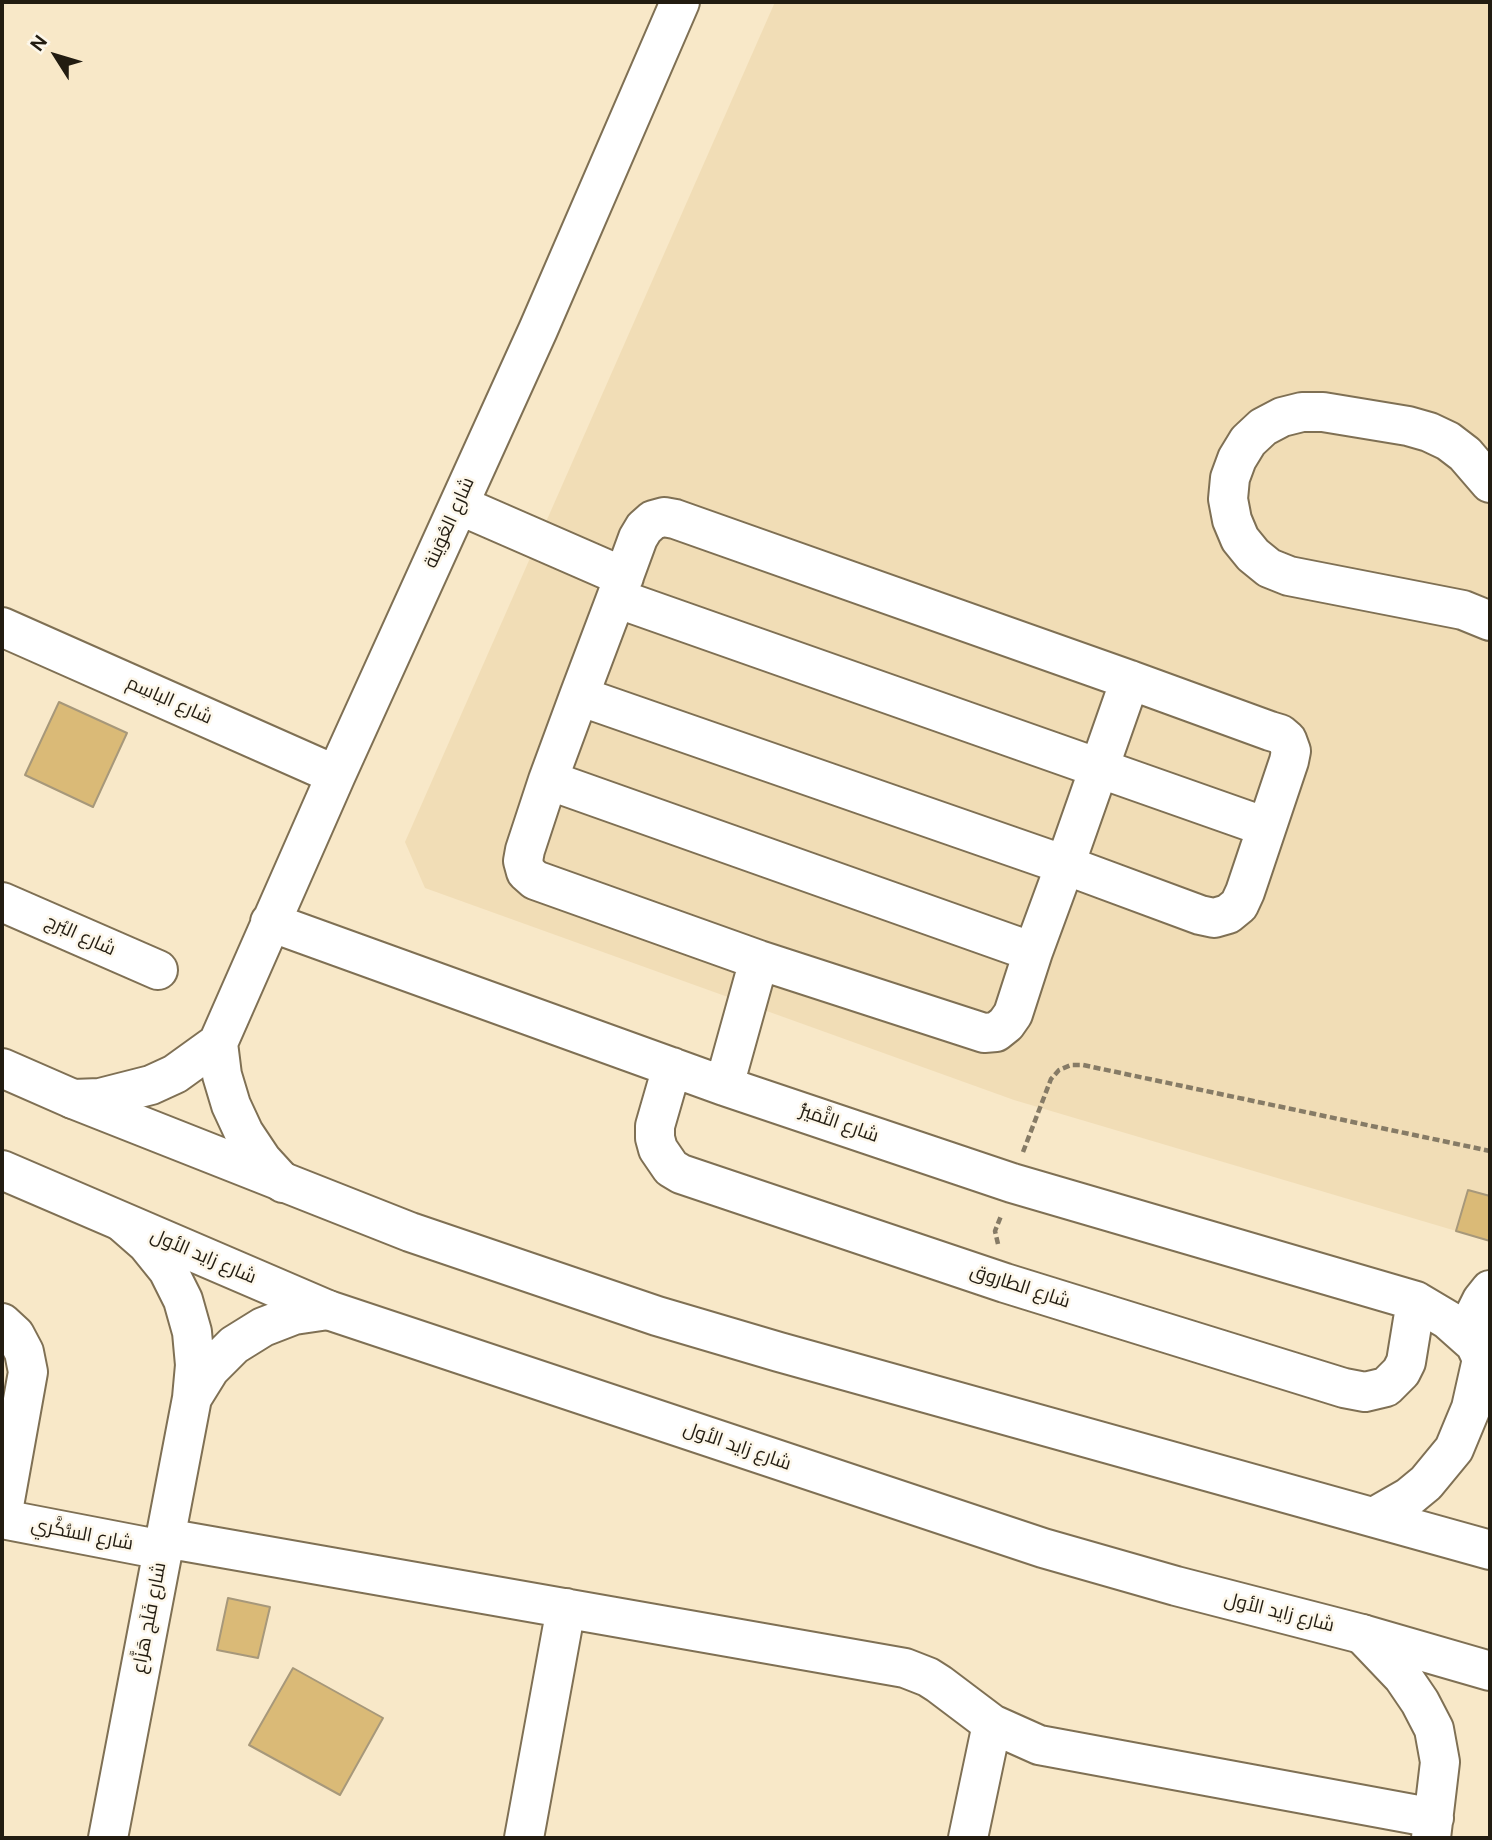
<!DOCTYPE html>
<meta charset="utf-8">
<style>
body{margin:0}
#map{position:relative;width:1492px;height:1840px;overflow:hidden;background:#f8e8c8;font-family:"DM Sans",sans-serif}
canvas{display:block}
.frame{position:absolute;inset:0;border:4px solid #221c11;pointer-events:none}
.north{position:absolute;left:21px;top:21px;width:70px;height:70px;-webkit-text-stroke:5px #fdf7ea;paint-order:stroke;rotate:307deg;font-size:19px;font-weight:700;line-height:28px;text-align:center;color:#221c11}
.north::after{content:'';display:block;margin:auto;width:24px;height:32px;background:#221c11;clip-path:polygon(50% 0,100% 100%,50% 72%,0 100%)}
</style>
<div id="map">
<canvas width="1492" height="1840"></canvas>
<div class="frame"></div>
<div class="north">N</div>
</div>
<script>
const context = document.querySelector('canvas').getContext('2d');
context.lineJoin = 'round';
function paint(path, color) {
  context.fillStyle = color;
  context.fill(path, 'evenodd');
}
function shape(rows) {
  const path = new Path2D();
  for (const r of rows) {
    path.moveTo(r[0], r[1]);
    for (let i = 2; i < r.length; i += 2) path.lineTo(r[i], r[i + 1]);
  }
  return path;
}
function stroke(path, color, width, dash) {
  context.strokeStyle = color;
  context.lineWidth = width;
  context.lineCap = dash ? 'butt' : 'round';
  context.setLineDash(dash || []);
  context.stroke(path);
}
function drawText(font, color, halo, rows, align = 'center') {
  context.font = font + ' "DM Sans",Cairo,sans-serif';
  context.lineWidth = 5;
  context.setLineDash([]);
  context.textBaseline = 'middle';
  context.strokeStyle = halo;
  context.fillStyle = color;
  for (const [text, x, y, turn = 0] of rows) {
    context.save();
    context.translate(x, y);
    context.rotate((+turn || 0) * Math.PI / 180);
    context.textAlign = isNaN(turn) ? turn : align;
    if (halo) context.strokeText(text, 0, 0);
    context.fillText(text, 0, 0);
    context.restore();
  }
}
const built = shape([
 [775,2,1490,2,1490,1241,1014,1100,425,888,405,842]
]);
const building = shape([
 [59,702,127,733,93,807,25,775,59,702],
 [1468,1190,1490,1196,1490,1241,1456,1231,1468,1190],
 [228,1598,270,1607,258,1658,217,1650,228,1598],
 [293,1668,383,1718,340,1795,249,1745,293,1668]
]);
const path = shape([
 [1023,1152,1051,1079,1059,1070,1071,1065,1083,1065,1490,1151],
 [998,1244,995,1231,1001,1216]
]);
const minor = shape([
 [1490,483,1465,454,1448,441,1429,432,1408,426,1323,412,1302,412,1282,417,1263,427,1248,441,1237,459,1230,478,1228,499,1232,520,1240,539,1253,555,1269,568,1289,576,1463,610,1490,621],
 [459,505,624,577],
 [616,598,1266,827],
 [2,627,336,775],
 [579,696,1065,865,1200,915,1214,918,1228,914,1239,905,1245,892,1289,761,1291,751,1287,740,1280,734,1270,731,1130,680,675,519,664,517,653,520,644,528,638,538,616,598,579,696,548,780,525,850,523,861,526,872,535,880,759,960,984,1033,996,1032,1006,1024,1013,1014,1033,952,1065,865,1130,680],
 [548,780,1033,952],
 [2,902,158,970],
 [270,922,724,1086,1012,1183,1416,1301,1448,1320,1475,1344],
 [218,1043,222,1075,231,1105,244,1133,262,1160,283,1183],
 [672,1067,655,1126,655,1138,658,1149,671,1168,681,1174,1005,1283,1344,1388,1365,1392,1386,1387,1401,1372,1406,1362,1416,1301],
 [724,1086,759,960],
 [73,1099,100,1098,151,1085,175,1074,218,1043,336,775,538,330,680,2],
 [2,1323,15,1335,24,1352,28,1372,2,1517],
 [1482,1359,1475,1344,1473,1329,1475,1314,1482,1300,1490,1290],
 [192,1398,210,1369,234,1345,263,1327,294,1315,328,1310],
 [1374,1517,1409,1497,1426,1483,1454,1449,1471,1408,1482,1359],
 [2,1519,163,1550],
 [165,1538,905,1668,928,1677,939,1684,992,1724,1039,1745,1434,1818],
 [1362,1634,1403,1677,1420,1702,1434,1729,1440,1762,1431,1838],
 [108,1838,192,1398,195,1365,192,1332,183,1300,168,1270,147,1244,123,1223],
 [524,1838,566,1608],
 [968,1838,992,1724]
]);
const major = shape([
 [2,1068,73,1099,410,1232,657,1316,779,1352,1490,1550],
 [2,1170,328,1310,1043,1548,1176,1586,1362,1634,1490,1671]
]);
const streetNames = [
 ["شارع العُوَينة",450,523,-66],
 ["شارع الباسِم",169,701,24],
 ["شارع البُرج",80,936,24],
 ["شارع التَّمَيُّز",839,1124,19],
 ["شارع زايد الأول",203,1257,23],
 ["شارع الطاروق",1020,1287,18],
 ["شارع زايد الأول",737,1447,19],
 ["شارع السُّكَّري",82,1535,11],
 ["شارع زايد الأول",1279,1613,14],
 ["شارع فَلَج هَزَّاع",150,1618,-79]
];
paint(built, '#f1ddb6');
paint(building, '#daba77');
stroke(building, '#a7987a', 2);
stroke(minor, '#7f7054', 42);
stroke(major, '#7f7054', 42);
stroke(path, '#867b66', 4.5, [7, 3.5]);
stroke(minor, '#fff', 38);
stroke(major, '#fff', 38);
drawText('19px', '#221c11', '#fdf7ea', streetNames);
</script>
